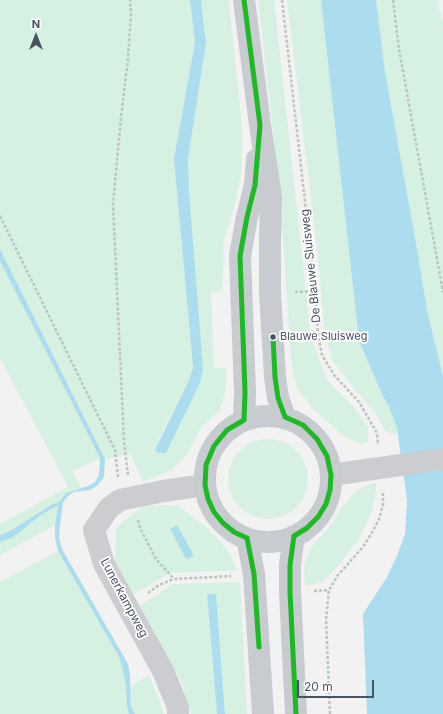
<!DOCTYPE html>
<style>
body{margin:0}
#map{position:relative;width:443px;height:714px;overflow:hidden;background:#f2f2f2;font-family:Inter,sans-serif}
canvas{display:block}
.north{position:absolute;left:16px;top:16px;width:40px;height:40px;-webkit-text-stroke:3px #fff;paint-order:stroke;rotate:0deg;font-size:11px;font-weight:700;line-height:16px;text-align:center;color:#48535f}
.north::after{content:'';display:block;margin:auto;width:14px;height:18px;background:#48535f;clip-path:polygon(50% 0,100% 100%,50% 72%,0 100%)}
.scale{position:absolute;left:297px;top:680px;width:77px;height:18px;box-sizing:border-box;border:2px solid #48535f;border-top:0;padding-left:5px;font-size:12px;line-height:14px;white-space:nowrap;color:#48535f;-webkit-text-stroke:3px #fff;paint-order:stroke}
</style>
<div id="map">
<canvas width="443" height="714"></canvas>
<div class="north">N</div>
<div class="scale">20 m</div>
</div>
<script>
const context = document.querySelector('canvas').getContext('2d');
context.lineJoin = 'round';
function paint(path, color) {
  context.fillStyle = color;
  context.fill(path, 'evenodd');
}
function shape(rows) {
  const path = new Path2D();
  for (const r of rows) {
    if (r.length === 3) {
      path.moveTo(r[0] + r[2], r[1]);
      path.arc(r[0], r[1], r[2], 0, 2 * Math.PI);
      continue;
    }
    path.moveTo(r[0], r[1]);
    for (let i = 2; i < r.length; i += 2) path.lineTo(r[i], r[i + 1]);
  }
  return path;
}
function stroke(path, color, width, dash) {
  context.strokeStyle = color;
  context.lineWidth = width;
  context.lineCap = dash ? 'butt' : 'round';
  context.setLineDash(dash || []);
  context.stroke(path);
}
function drawText(font, color, halo, rows, align = 'center') {
  context.font = font + ' Inter,sans-serif';
  context.lineWidth = 3.5;
  context.setLineDash([]);
  context.textBaseline = 'middle';
  context.strokeStyle = halo;
  context.fillStyle = color;
  for (const [text, x, y, turn = 0] of rows) {
    context.save();
    context.translate(x, y);
    context.rotate((+turn || 0) * Math.PI / 180);
    context.textAlign = isNaN(turn) ? turn : align;
    if (halo) context.strokeText(text, 0, 0);
    context.fillText(text, 0, 0);
    context.restore();
  }
}
const green = shape([
 [0,0,190,0,195,42,174,159,193,367,189,380,159,439,165,453,200,383,189,191,188,159,206,43,201,0,229,0,242,128,242,170,234,208,224,239,222,291,211,292,214,368,226,368,226,389,220,411,201,427,187,454,172,470,143,482,131,454,105,459,0,249],
 [258,0,274,0,311,338,327,380,354,407,368,428,368,442,361,444,345,437,313,409,298,390,292,370,284,254,274,141],
 [287,0,321,0,359,341,381,392,389,407,397,428,398,434,393,434,385,431,378,417,333,362,325,334,315,231],
 [376,0,437,0,443,23,443,376,427,310,418,254,385,72],
 [0,261,100,458,73,471,81,488,66,493,59,502,51,505,10,531,0,535,0,524,68,487,0,358],
 [268,479,40],
 [374,483,376,483,376,491,372,511,360,537,343,560,323,582,305,586,304,566,311,547,327,530,341,509,357,490],
 [177,505,205,526,228,550,237,570,170,573,132,595,115,563,116,528,143,506],
 [58,506,55,525,0,555,0,542,12,538,41,515,51,509],
 [58,551,118,655,122,666,126,687,127,707,129,714,0,714,0,582],
 [240,582,247,714,225,714,216,594,207,594,217,714,191,714,182,683,140,606,173,584],
 [149,675,163,710,163,714,135,714,131,707,131,686]
]);
const water = shape([
 [190,0,201,0,206,43,188,159,189,191,203,369,200,383,166,453,158,453,155,450,189,380,193,367,174,159,195,42],
 [321,0,376,0,385,72,418,254,427,310,443,376,443,714,367,714,363,614,387,577,397,556,405,534,407,500,397,428,389,407,381,392,359,341],
 [0,249,105,459,104,477,98,485,90,490,74,492,69,495,63,502,60,525,59,537,62,549,128,664,130,675,131,707,135,714,129,714,127,707,126,687,122,666,118,655,58,551,55,538,55,525,58,506,51,509,41,515,12,538,0,542,0,535,10,531,51,505,59,502,66,493,88,486,95,482,99,475,100,458,0,261],
 [177,525,194,556,186,559,170,529],
 [207,594,216,594,225,714,217,714]
]);
const path = shape([
 [282,0,316,298,318,334,322,355,334,375,359,402,377,433,378,445],
 [393,0,399,49,443,292],
 [0,216,115,450,118,477],
 [295,292,315,291],
 [128,475,124,441,113,204,121,117,128,59,131,14,130,0],
 [138,520,141,530,156,559,174,579],
 [314,591,329,590],
 [148,593,159,585,174,579,231,576],
 [330,714,326,619,329,590,338,575,363,547,373,531,379,519,383,505,383,492]
]);
const minor = shape([
 [331,475,443,459],
 [178,714,178,707,163,671,104,564,94,530,109,508,120,500,163,491,205,485]
]);
const major = shape([
 [244,0,260,125,271,197,270,240,270,293,275,377,278,398,285,417],
 [268,479,63],
 [244,420,245,392,240,256,247,217,255,185,257,159],
 [294,536,290,565,290,592,296,714],
 [247,538,254,574,263,714]
]);
const bus1 = shape([
 [244,0,260,125,255,185,247,217,240,256,245,392,244,420],
 [273,337,275,377,278,398,285,417],
 [285,417,303,425,317,439,327,456,331,475,330,490,326,504,318,517,307,528,294,536],
 [244,420,227,430,214,446,206,465,205,485,208,499,214,512,223,523,234,532,247,538],
 [294,536,290,565,290,592,296,714],
 [247,538,254,574,259,647]
]);
const markers = [
 [273,337,3.5,"#48535f"]
];
const busNames = [
 ["Blauwe Sluisweg",280,337]
];
const streetNames = [
 ["De Blauwe Sluisweg",311,266,-96],
 ["Lunerkampweg",124,598,62]
];
paint(green, '#d6f1e2');
paint(water, '#abddee');
stroke(path, '#bac5c2', 2.5, [3, 2]);
stroke(minor, '#cccdd0', 22);
stroke(major, '#c8cbcf', 22);
stroke(bus1, '#1dba26', 5);
for (const [x, y, r, color] of markers) {
  const dot = new Path2D();
  dot.arc(x, y, r, 0, 2 * Math.PI);
  context.fillStyle = color;
  context.fill(dot);
  stroke(dot, '#fff', 1.5);
}
drawText('11px', '#48535f', '#fff', busNames, 'left');
drawText('12px', '#48535f', '#fff', streetNames);
</script>
